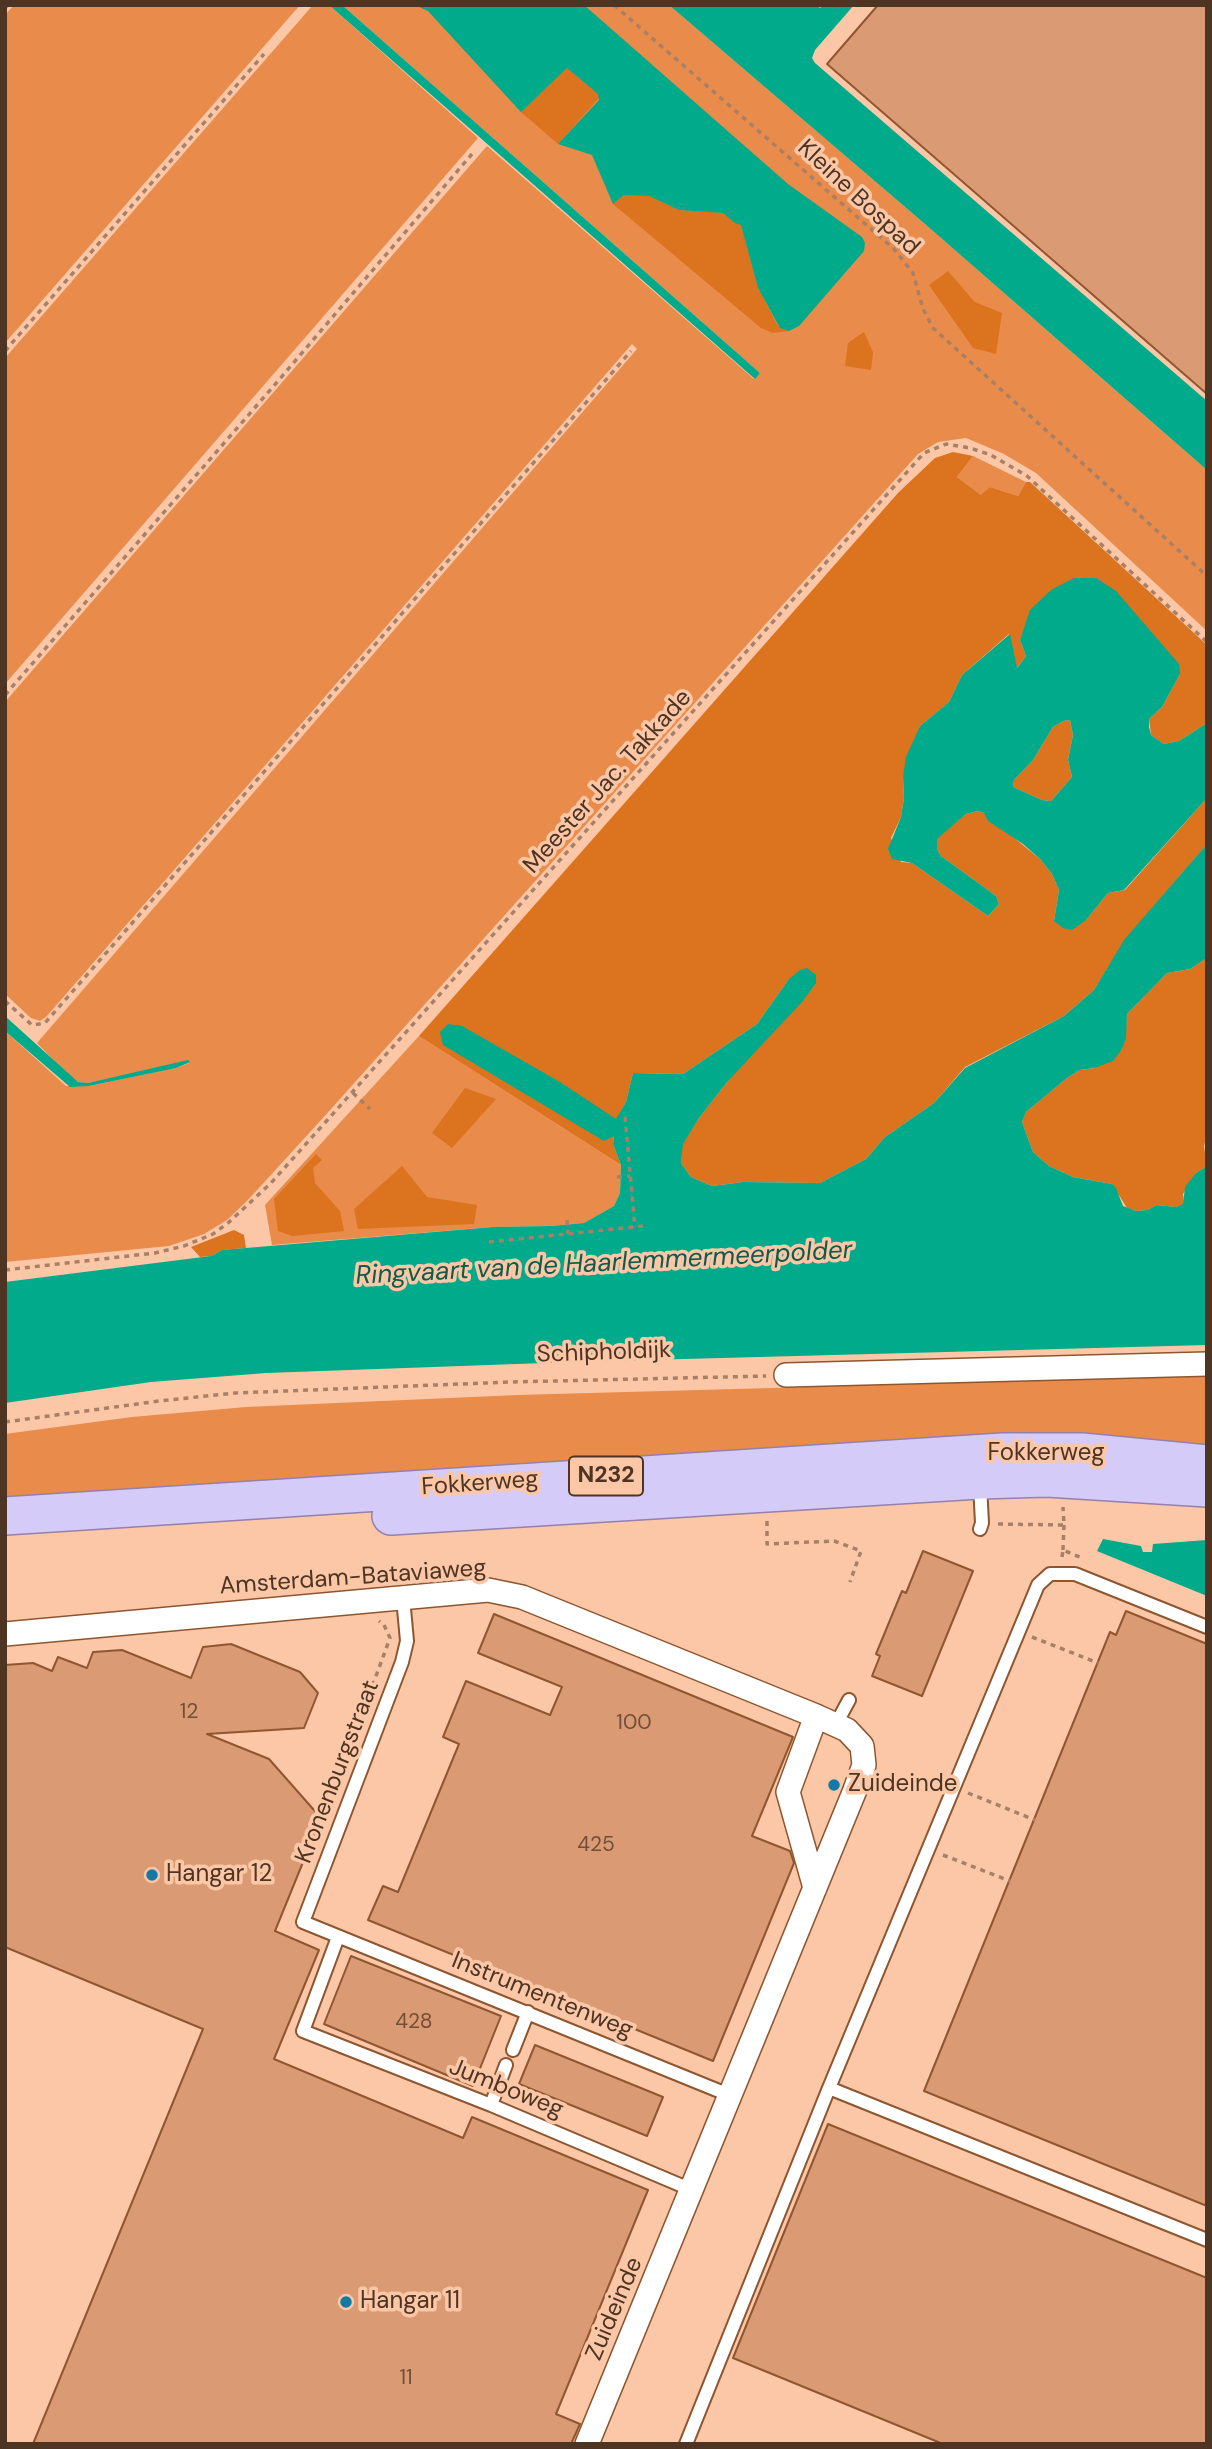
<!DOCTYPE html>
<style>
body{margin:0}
#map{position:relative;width:1212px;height:2449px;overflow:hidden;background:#fbc7a7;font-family:"DM Sans",sans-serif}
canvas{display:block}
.frame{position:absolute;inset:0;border:7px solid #4e3423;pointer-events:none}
</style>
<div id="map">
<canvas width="1212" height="2449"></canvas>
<div class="frame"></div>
</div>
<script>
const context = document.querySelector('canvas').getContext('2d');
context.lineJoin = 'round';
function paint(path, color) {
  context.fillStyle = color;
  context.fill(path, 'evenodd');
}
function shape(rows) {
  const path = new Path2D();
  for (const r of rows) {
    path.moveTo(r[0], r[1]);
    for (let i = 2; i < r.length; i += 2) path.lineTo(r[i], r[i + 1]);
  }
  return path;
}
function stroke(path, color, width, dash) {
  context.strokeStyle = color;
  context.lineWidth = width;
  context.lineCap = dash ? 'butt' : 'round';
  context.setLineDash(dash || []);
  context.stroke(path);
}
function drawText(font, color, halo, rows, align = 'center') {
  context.font = font + ' "DM Sans",sans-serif';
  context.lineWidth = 7;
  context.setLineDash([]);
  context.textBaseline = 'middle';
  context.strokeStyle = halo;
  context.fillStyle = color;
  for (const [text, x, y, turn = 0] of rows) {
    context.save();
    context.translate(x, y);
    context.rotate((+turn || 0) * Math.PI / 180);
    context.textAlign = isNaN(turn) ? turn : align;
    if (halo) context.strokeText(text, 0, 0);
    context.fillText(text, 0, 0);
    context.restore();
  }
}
const green = shape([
 [14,5,300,5,5,343,5,15],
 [313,5,329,5,478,138,5,684,5,358],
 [342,5,669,5,925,224,1207,470,1207,631,1036,473,1004,454,966,438,938,442,918,454,322,1119,247,1201,227,1220,204,1234,169,1246,5,1262,5,1031,66,1086,89,1086,175,1068,190,1063,88,1083,78,1082,73,1080,37,1043,637,349,632,344,46,1017,40,1021,31,1018,5,994,5,702,487,146,754,379,760,373],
 [948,272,975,302,930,285],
 [973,456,1026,482,1018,496,990,487,982,496,957,477],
 [419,1036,621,1165,620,1193,614,1206,584,1223,551,1226,493,1227,272,1245,265,1205],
 [1207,1376,1207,1452,5,1501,5,1434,132,1417,246,1407,518,1395]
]);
const forest = shape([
 [567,68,598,94,600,97,558,144,521,112],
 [624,195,649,196,679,210,723,213,741,225,758,288,778,326,789,331,773,333,761,328,613,204],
 [948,271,975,302,1002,313,996,354,973,348,929,285],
 [864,332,873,352,871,370,845,366,848,343],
 [953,452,973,456,957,477,981,495,990,487,1018,496,1026,482,1030,482,1207,645,1207,723,1179,741,1164,744,1151,735,1149,719,1162,707,1180,674,1025,628,1020,640,1026,656,1016,669,1009,634,962,675,949,702,920,726,903,777,904,798,901,817,891,838,901,862,912,863,988,916,999,904,996,896,941,856,937,849,936,839,966,814,978,811,984,813,1041,860,1052,874,1059,890,1054,921,1086,920,1108,893,1125,890,1207,798,1207,844,1125,940,1094,990,1064,1016,965,1067,934,1103,885,1137,866,1159,820,1183,743,1182,712,1186,691,1177,681,1163,682,1144,699,1118,728,1081,789,979,757,1024,683,1074,633,1073,626,1102,616,1120,613,1144,621,1165,419,1036,898,493,935,458],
 [1070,720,1073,735,1068,760,1072,777,1051,801,1042,800,1013,787,1014,780,1033,760,1053,727,1063,721],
 [1207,958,1207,1134,1204,1146,1207,1166,1196,1173,1183,1194,1184,1204,1176,1207,1156,1205,1148,1210,1136,1211,1127,1208,1112,1184,1073,1177,1049,1166,1033,1152,1022,1122,1026,1112,1067,1078,1080,1070,1094,1068,1122,1049,1125,1038,1127,1014,1167,973,1190,969],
 [465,1088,496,1099,452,1148,432,1133],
 [316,1154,322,1160,313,1168,315,1183,340,1211,344,1231,292,1236,278,1231,274,1199],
 [402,1166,427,1197,477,1205,474,1224,358,1229,354,1209],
 [234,1230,244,1235,246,1248,222,1250,211,1256,200,1257,191,1247]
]);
const water = shape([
 [329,5,342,5,760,373,755,379],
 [415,5,584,5,788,184,862,237,865,243,864,251,799,326,789,331,780,328,758,288,741,225,735,223,723,213,679,210,649,196,624,195,613,204,592,155,558,144,599,100,598,94,567,68,521,112,428,11],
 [669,5,816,5,820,8,823,5,854,5,815,50,812,58,815,63,1207,401,1207,470,925,224],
 [1074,578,1096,578,1116,591,1179,664,1180,674,1162,707,1149,719,1149,727,1151,735,1164,744,1179,741,1207,723,1207,798,1124,890,1108,893,1086,920,1072,930,1063,928,1054,921,1059,890,1052,874,1041,860,1023,844,988,821,984,813,978,811,966,814,937,839,937,849,941,856,996,896,999,904,988,916,912,863,892,859,888,849,901,817,904,798,903,777,906,757,920,726,949,702,962,675,1010,634,1017,668,1026,656,1020,640,1030,610,1051,590],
 [1070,720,1073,735,1068,760,1072,777,1051,801,1042,800,1013,787,1014,780,1033,760,1053,727,1063,721],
 [1207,844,1207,958,1190,969,1167,973,1127,1014,1126,1038,1122,1049,1113,1061,1094,1068,1080,1070,1067,1078,1026,1112,1022,1122,1033,1152,1049,1166,1073,1177,1112,1184,1116,1188,1123,1206,1136,1211,1148,1210,1156,1205,1176,1207,1183,1204,1185,1187,1196,1173,1207,1166,1207,1345,572,1362,266,1373,151,1382,5,1403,5,1282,211,1256,222,1250,246,1248,493,1227,551,1226,584,1223,614,1206,620,1193,621,1165,613,1144,614,1136,604,1141,443,1045,440,1032,448,1024,462,1026,560,1082,616,1119,626,1102,633,1073,683,1074,757,1024,789,979,800,970,807,968,816,975,816,983,802,1002,728,1081,699,1118,683,1144,681,1163,691,1177,712,1186,743,1182,820,1183,866,1159,885,1137,934,1103,965,1068,1064,1016,1094,990,1124,940],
 [5,1016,78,1082,88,1083,188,1060,190,1062,176,1068,89,1086,70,1087,5,1031],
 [1103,1539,1141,1546,1143,1552,1152,1552,1153,1544,1207,1540,1207,1596,1097,1551]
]);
const building = shape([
 [878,5,1207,5,1207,394,827,64,878,5],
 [923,1551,973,1571,922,1696,872,1676,880,1656,876,1654,902,1591,906,1593,923,1551],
 [1126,1611,1207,1644,1207,2206,924,2091,1110,1632,1116,1635,1126,1611],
 [494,1614,793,1737,752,1836,790,1851,794,1863,713,2061,368,1920,383,1886,398,1892,459,1744,443,1737,466,1681,550,1715,562,1687,478,1653,494,1614],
 [231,1644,300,1672,318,1693,304,1728,207,1734,269,1759,321,1818,275,1931,319,1950,274,2059,463,2138,472,2117,648,2190,556,2414,580,2424,571,2444,33,2444,203,2029,5,1947,5,1665,33,1663,52,1671,58,1657,87,1668,93,1652,122,1650,191,1678,203,1647,231,1644],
 [351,1956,501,2016,473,2086,324,2024,351,1956],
 [535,2045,663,2097,647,2136,519,2084,535,2045],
 [828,2124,1207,2278,1207,2444,943,2444,733,2358,828,2124]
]);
const path = shape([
 [614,5,894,249,913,273,923,309,933,328,1207,576],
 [5,8,8,5],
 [5,351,264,54],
 [5,695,272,388,472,154],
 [5,1001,32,1025,45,1023,631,351],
 [353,1093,370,1109],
 [625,1117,635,1227],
 [617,1177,630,1176],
 [567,1220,568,1234],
 [489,1242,643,1226],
 [5,1270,155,1253,184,1246,213,1234,228,1223,271,1183,924,453,946,444,970,448,991,455,1027,476,1207,642],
 [5,1422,159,1401,235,1393,511,1382,766,1376],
 [767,1521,767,1544,834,1541,861,1551,850,1582],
 [998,1524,1064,1525,1063,1507],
 [1063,1550,1064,1525],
 [1062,1557,1063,1550,1082,1558],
 [1032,1637,1098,1663],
 [369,1695,390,1638,384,1625,379,1621],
 [968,1793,1035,1820],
 [943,1855,1010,1881]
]);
const lane = shape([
 [980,1529,982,1523,980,1485],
 [403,1598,407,1641,402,1662,303,1922,729,2095],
 [836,1724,849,1700],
 [338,1937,303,2031,491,2105,692,2190],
 [513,2050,528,2012],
 [829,2088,1038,1585,1050,1574,1075,1574,1207,1627],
 [491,2105,506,2065],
 [686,2444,829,2088,1207,2240]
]);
const street = shape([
 [786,1375,1207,1364],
 [5,1634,488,1590,522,1597,816,1716,847,1730,862,1746,864,1765,855,1790,587,2444],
 [815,1888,788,1792,816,1716]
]);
const primary = shape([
 [5,1516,1003,1452,1082,1452,1207,1464],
 [391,1516,979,1480,1047,1478,1207,1488]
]);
const markers = [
 [834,1785,7,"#147aa5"],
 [152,1875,7,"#147aa5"],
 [346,2302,7,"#147aa5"]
];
const numberNames = [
 ["12",189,1712],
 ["100",634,1723],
 ["425",596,1845],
 ["428",414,2022],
 ["11",406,2378]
];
const shields = [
 [606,1476,74]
];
const shieldNames = [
 ["N232",606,1476]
];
const streetNames = [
 ["Kleine Bospad",858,198,43],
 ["Meester Jac. Takkade",608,782,-48],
 ["Schipholdijk",604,1353,-2],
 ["Fokkerweg",1046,1454],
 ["Fokkerweg",480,1484,-4],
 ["Amsterdam-Bataviaweg",353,1578,-4],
 ["Kronenburgstraat",338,1772,-69],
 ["Instrumentenweg",542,1996,22],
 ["Jumboweg",506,2089,22],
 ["Zuideinde",615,2309,-67]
];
const poiNames = [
 ["Zuideinde",848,1785],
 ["Hangar 12",166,1875],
 ["Hangar 11",360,2302]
];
const waterNames = [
 ["Ringvaart van de Haarlemmermeerpolder",604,1264,-3]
];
paint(green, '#e98b4a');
paint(forest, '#dc731e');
paint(water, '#00aa8a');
paint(building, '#da9b74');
stroke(building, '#8f5630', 2);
stroke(lane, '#8e5630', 16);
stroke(street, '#8e5630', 26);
stroke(primary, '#9380ab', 40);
stroke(path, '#a88067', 3.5, [5, 5]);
stroke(lane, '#fff', 12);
stroke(street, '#fff', 23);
stroke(primary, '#d4cbf8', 37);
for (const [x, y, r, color] of markers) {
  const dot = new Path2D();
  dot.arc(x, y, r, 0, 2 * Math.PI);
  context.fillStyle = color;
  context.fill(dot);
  stroke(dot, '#fbc7a7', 2.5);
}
drawText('21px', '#714e37', null, numberNames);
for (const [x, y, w] of shields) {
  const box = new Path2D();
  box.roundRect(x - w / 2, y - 19.5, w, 39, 5);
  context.fillStyle = '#fbc7a7';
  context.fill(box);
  stroke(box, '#4e3423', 2);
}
drawText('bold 23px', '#4e3423', null, shieldNames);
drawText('24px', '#4e3423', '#fbc7a7', streetNames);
drawText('24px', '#4e3423', '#fbc7a7', poiNames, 'left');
drawText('italic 26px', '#105b4a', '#fbc7a7', waterNames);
</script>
